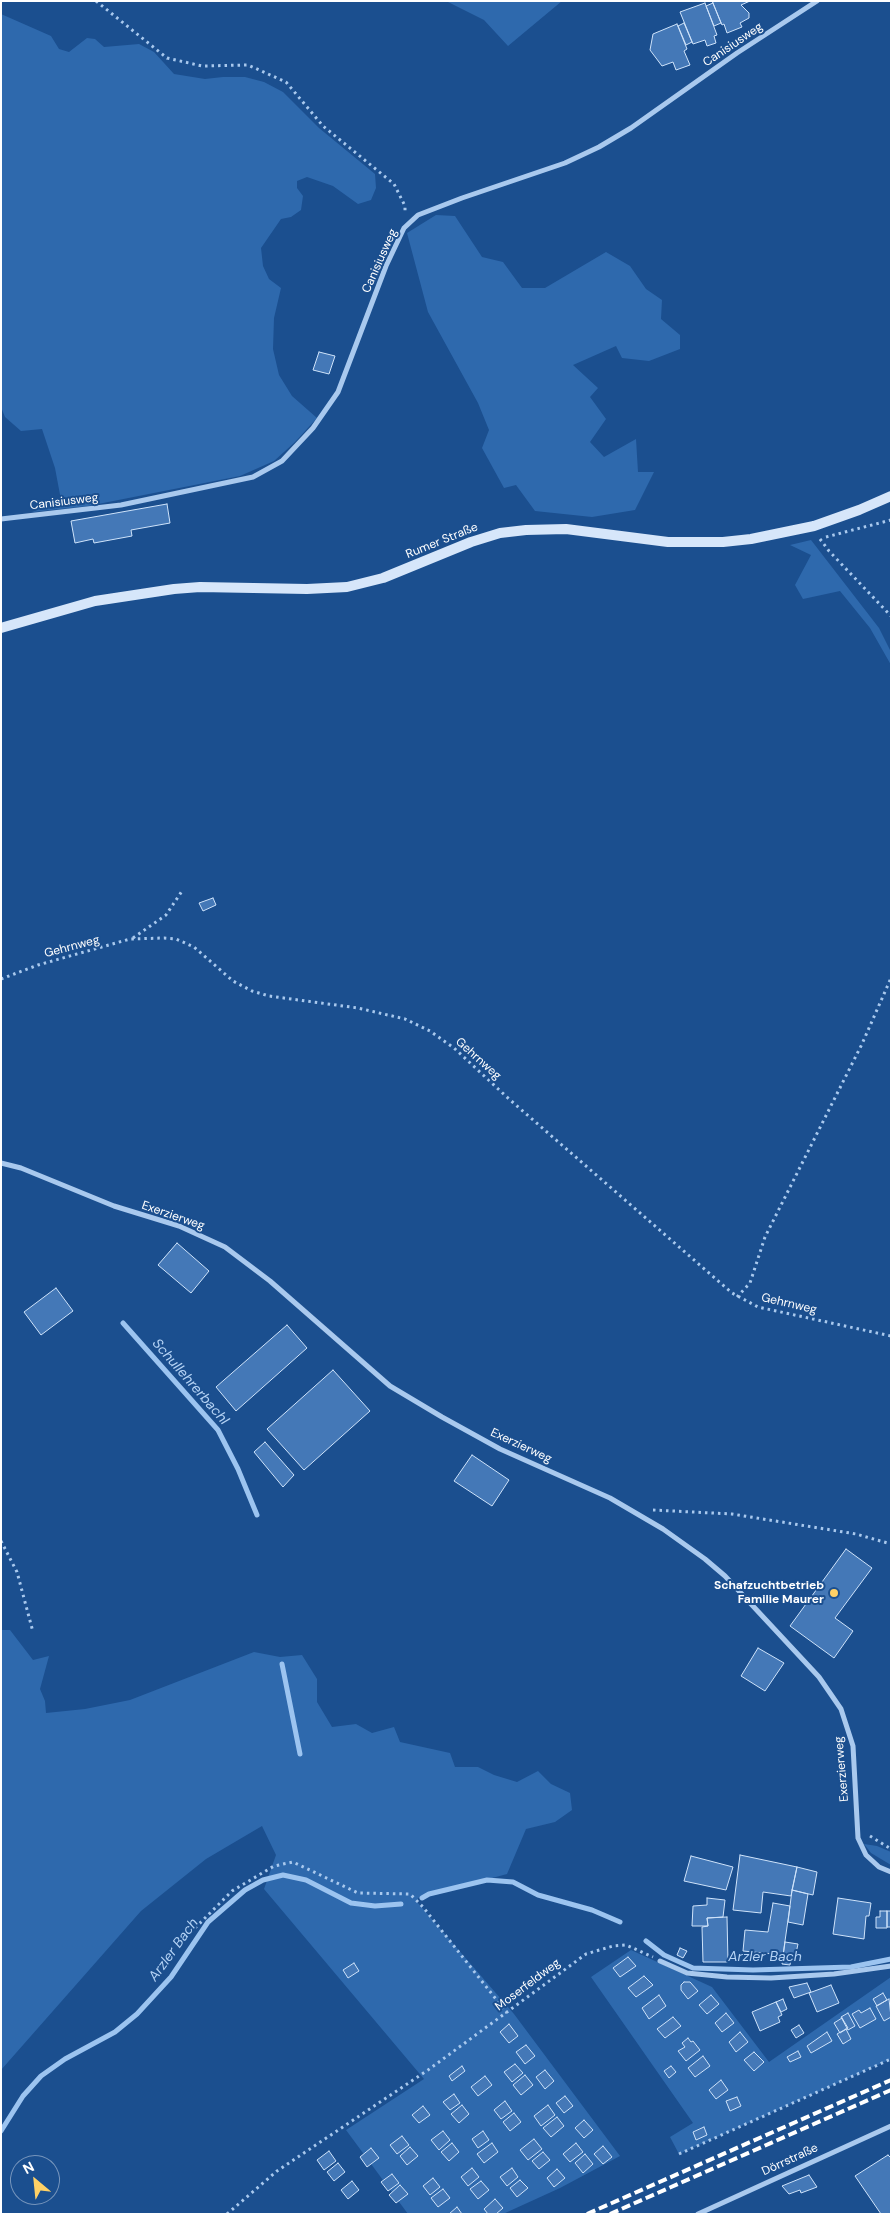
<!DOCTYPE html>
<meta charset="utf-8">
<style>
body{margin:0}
#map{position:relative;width:892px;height:2215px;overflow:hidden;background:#1b4f8f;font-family:"DM Sans",sans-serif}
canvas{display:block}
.frame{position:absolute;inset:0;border:2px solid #fff;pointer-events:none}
.north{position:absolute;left:10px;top:2155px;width:50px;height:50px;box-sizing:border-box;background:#1b4f8f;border:1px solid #7695bc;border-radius:50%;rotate:332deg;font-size:14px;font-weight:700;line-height:20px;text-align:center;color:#fff}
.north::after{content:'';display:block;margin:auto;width:18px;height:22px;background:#ffd166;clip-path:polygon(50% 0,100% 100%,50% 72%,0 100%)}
</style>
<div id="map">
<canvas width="892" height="2215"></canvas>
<div class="frame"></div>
<div class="north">N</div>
</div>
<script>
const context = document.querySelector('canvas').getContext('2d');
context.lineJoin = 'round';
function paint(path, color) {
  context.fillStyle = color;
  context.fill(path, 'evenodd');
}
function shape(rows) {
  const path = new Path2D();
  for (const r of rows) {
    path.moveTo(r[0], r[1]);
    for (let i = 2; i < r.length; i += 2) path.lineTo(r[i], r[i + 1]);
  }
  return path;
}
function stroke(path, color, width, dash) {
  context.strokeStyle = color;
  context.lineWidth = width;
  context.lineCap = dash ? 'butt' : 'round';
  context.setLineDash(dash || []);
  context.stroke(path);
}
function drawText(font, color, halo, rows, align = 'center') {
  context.font = font + ' "DM Sans",sans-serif';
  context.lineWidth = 4;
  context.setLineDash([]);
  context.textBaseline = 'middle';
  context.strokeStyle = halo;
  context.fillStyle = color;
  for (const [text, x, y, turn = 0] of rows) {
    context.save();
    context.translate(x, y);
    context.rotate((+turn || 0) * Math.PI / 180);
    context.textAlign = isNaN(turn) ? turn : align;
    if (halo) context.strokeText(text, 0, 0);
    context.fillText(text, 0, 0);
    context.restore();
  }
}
const green = shape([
 [446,1,562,1,508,46,484,20],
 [1,14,51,36,59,49,69,52,87,38,95,39,104,47,139,44,154,52,174,74,205,79,223,77,245,77,264,82,283,92,319,128,375,174,376,188,371,200,358,204,333,186,307,177,297,181,297,188,303,196,301,210,291,217,281,219,261,248,263,266,269,279,281,288,274,318,273,349,279,375,292,396,317,418,295,442,274,461,240,476,88,506,32,512,61,500,55,468,42,429,21,431,5,417,1,407],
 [436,215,455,216,482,257,503,262,522,288,545,288,606,252,630,266,646,289,662,300,661,319,680,335,680,349,649,361,622,358,616,346,573,365,598,388,590,397,606,419,590,442,604,457,636,439,638,472,654,472,635,510,592,517,535,511,516,485,504,488,482,448,489,430,478,403,428,312,407,233],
 [811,540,879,628,891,652,891,665,870,628,840,591,803,599,795,585,811,555,790,545],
 [1,1630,10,1630,33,1660,49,1656,40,1689,45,1701,46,1713,85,1709,130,1700,254,1652,280,1657,302,1655,317,1679,317,1702,332,1727,356,1724,372,1733,394,1727,400,1742,450,1753,455,1767,478,1767,494,1775,517,1782,538,1771,551,1784,570,1793,572,1810,555,1822,526,1829,507,1874,418,1898,417,1902,514,2014,620,2156,560,2188,503,2214,408,2214,346,2130,424,2079,264,1889,276,1855,262,1826,206,1859,141,1911,1,2070],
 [864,1844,877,1846,891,1852,891,1865,871,1853],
 [631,1950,712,1987,769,2062,891,1977,891,2059,679,2154,670,2137,693,2123,591,1977]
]);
const stream = shape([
 [123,1323,218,1430,238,1469,257,1515],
 [282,1664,300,1754],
 [422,1898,429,1894,487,1880,513,1882,538,1895,592,1910,620,1922],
 [646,1941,664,1955,693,1968,753,1970,851,1967,891,1959],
 [1,2131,23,2096,41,2076,65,2059,115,2032,137,2014,171,1977,208,1922,245,1890,263,1880,283,1875,306,1880,351,1903,375,1906,401,1904]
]);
const building = shape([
 [712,1,750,1,741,5,749,13,749,18,740,23,742,27,727,33,724,24,722,25,712,1],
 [705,3,717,35,714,36,716,43,707,46,705,40,693,44,680,12,705,3],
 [713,3,721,23,714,26,706,6,713,3],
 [684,23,692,42,686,45,678,26,684,23],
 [677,24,687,49,684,51,690,65,676,70,673,62,662,66,650,50,653,34,677,24],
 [319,352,335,356,329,374,313,370,319,352],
 [167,504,170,523,131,530,132,536,94,543,93,539,75,543,71,521,167,504],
 [213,898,216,905,203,911,199,903,213,898],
 [177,1243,209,1271,191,1293,158,1265,177,1243],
 [56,1288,73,1311,41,1335,24,1312,56,1288],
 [287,1325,307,1348,236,1411,216,1387,287,1325],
 [333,1370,370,1411,304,1470,267,1429,333,1370],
 [265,1442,294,1475,283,1487,254,1452,265,1442],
 [472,1455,509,1480,492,1506,454,1481,472,1455],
 [846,1549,872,1568,835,1618,853,1631,834,1658,790,1626,846,1549],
 [758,1648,784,1663,765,1691,741,1676,758,1648],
 [740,1855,797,1867,791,1896,763,1892,761,1913,733,1910,740,1855],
 [691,1856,733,1867,726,1890,684,1881,691,1856],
 [797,1867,817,1872,813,1895,792,1890,797,1867],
 [792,1890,808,1894,803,1925,788,1922,792,1890],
 [707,1898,725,1900,723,1917,707,1918,708,1926,692,1926,693,1906,707,1905,707,1898],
 [838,1898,871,1903,869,1916,866,1916,864,1939,833,1934,838,1898],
 [773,1903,790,1906,783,1955,743,1951,745,1930,768,1932,773,1903],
 [880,1911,887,1911,887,1928,876,1928,876,1917,880,1917,880,1911],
 [887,1911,891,1911,891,1927,887,1927,887,1911],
 [727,1917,728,1962,703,1962,702,1927,708,1926,707,1918,727,1917],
 [785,1942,798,1944,795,1958,791,1958,790,1965,782,1964,785,1942],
 [680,1948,687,1951,683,1958,677,1955,680,1948],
 [628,1957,636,1966,620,1977,613,1968,628,1957],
 [354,1963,359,1971,348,1978,343,1970,354,1963],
 [644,1976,653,1985,636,1997,628,1988,644,1976],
 [684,1982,690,1982,698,1991,688,1999,681,1990,681,1985,684,1982],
 [807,1983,811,1992,794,1998,789,1987,807,1983],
 [831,1985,839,2003,817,2012,809,1993,831,1985],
 [883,1993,887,2000,877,2006,873,1999,883,1993],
 [659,1995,666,2006,649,2019,642,2008,659,1995],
 [711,1995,719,2004,707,2014,699,2005,711,1995],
 [783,1999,787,2009,781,2012,776,2002,783,1999],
 [889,1999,891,2017,884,2021,876,2006,889,1999],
 [776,2002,782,2015,778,2017,780,2022,760,2031,752,2012,776,2002],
 [870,2008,876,2019,860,2028,852,2014,859,2010,861,2013,870,2008],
 [726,2013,734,2023,722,2032,715,2023,726,2013],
 [848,2013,855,2026,848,2030,841,2017,848,2013],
 [673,2017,681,2026,665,2038,657,2029,673,2017],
 [842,2018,848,2028,840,2033,834,2023,842,2018],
 [509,2024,518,2036,509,2043,500,2032,509,2024],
 [799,2025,804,2033,796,2038,791,2030,799,2025],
 [846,2029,851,2039,843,2044,837,2034,846,2029],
 [740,2032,748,2042,736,2052,729,2042,740,2032],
 [827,2032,832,2041,811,2053,807,2046,827,2032],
 [688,2038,691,2042,693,2041,700,2050,686,2061,678,2051,685,2047,682,2043,688,2038],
 [526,2045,535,2056,525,2064,516,2052,526,2045],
 [798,2051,801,2057,790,2062,787,2057,798,2051],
 [754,2052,764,2062,754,2071,744,2060,754,2052],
 [703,2056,710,2066,695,2077,688,2068,703,2056],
 [515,2064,523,2073,512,2082,504,2072,515,2064],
 [462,2066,465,2071,452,2081,449,2076,462,2066],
 [671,2066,676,2072,669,2078,664,2071,671,2066],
 [545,2070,554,2081,545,2089,536,2077,545,2070],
 [525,2075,533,2085,521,2095,513,2085,525,2075],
 [485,2076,492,2085,478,2096,471,2087,485,2076],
 [721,2080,728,2090,716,2099,709,2090,721,2080],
 [454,2094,460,2103,450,2110,443,2102,454,2094],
 [565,2096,573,2106,564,2113,556,2103,565,2096],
 [737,2097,741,2106,730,2111,726,2101,737,2097],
 [505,2101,512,2111,501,2119,494,2110,505,2101],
 [462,2105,469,2114,459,2123,451,2114,462,2105],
 [548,2105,555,2115,541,2126,534,2116,548,2105],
 [423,2106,430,2115,419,2123,412,2115,423,2106],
 [514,2113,521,2122,510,2131,503,2122,514,2113],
 [557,2117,564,2126,551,2137,543,2128,557,2117],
 [584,2120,593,2130,584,2138,575,2128,584,2120],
 [704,2127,707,2135,696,2140,693,2132,704,2127],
 [443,2131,450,2140,439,2150,431,2140,443,2131],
 [483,2131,489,2140,478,2148,472,2139,483,2131],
 [402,2136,409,2145,397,2154,390,2145,402,2136],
 [534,2139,542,2149,528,2160,520,2150,534,2139],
 [452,2143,459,2152,449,2161,441,2152,452,2143],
 [492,2143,498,2152,484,2163,477,2154,492,2143],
 [576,2143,583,2152,570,2162,563,2154,576,2143],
 [603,2146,612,2157,603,2164,594,2154,603,2146],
 [410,2147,418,2156,407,2165,400,2156,410,2147],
 [371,2148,379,2158,367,2167,360,2157,371,2148],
 [329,2151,336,2161,324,2170,317,2160,329,2151],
 [543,2152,550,2160,539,2169,532,2161,543,2152],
 [585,2154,593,2164,583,2173,575,2163,585,2154],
 [888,2155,891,2158,891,2214,881,2214,855,2176,888,2155],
 [338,2163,345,2172,334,2181,327,2172,338,2163],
 [472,2168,479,2177,468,2186,461,2177,472,2168],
 [512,2168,518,2177,507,2186,500,2177,512,2168],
 [557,2169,565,2178,554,2187,547,2178,557,2169],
 [392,2174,399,2183,388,2191,381,2182,392,2174],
 [809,2175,817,2187,801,2193,800,2190,789,2194,782,2186,809,2175],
 [433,2178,440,2187,430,2195,423,2186,433,2178],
 [520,2180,528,2188,517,2197,510,2188,520,2180],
 [352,2181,359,2190,348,2199,341,2190,352,2181],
 [481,2181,489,2190,478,2199,470,2189,481,2181],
 [400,2185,408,2194,396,2203,389,2195,400,2185],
 [443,2189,450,2198,438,2207,431,2198,443,2189],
 [495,2199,503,2208,496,2214,488,2214,484,2209,495,2199],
 [457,2207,462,2214,449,2214,457,2207]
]);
const path = shape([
 [96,1,167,58,202,66,248,65,286,82,323,126,394,184,405,206,405,213],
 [826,537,891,520],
 [820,539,829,551,891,616],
 [133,938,166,915,182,891],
 [1,979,38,965,130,939,164,938,176,939,194,947,233,981,252,991,269,996,358,1008,405,1019,430,1031,454,1048,509,1099,732,1293,758,1307,891,1336],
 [737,1297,750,1283,765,1237,862,1044,891,978],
 [653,1510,732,1514,856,1534,891,1544],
 [1,1541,17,1572,33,1632],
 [870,1836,891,1849],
 [195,1928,232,1891,274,1866,293,1862,358,1893,410,1894,423,1907,507,2013],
 [679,2154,891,2059],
 [227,2214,277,2171,428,2070,586,1954,613,1946,626,1945,653,1957]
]);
const street = shape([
 [1,519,121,505,253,477,282,461,313,428,338,392,386,266,404,228,418,215,462,198,565,163,599,147,631,128,737,53,817,1],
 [1,1163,21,1168,114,1206,179,1226,225,1247,270,1281,390,1386,442,1417,500,1449,610,1498,663,1529,705,1559,725,1576,819,1677,841,1709,853,1746,858,1838,866,1855,879,1867,891,1872],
 [660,1961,687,1973,727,1977,771,1978,834,1974,891,1966],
 [698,2214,891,2126]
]);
const secondary = shape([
 [1,628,95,601,174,589,200,587,307,589,347,587,383,578,471,542,500,533,526,530,566,529,668,542,723,542,751,539,814,526,859,510,891,496]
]);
const rail = shape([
 [587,2214,891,2080],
 [610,2214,891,2090]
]);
const markers = [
 [834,1593,5,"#ffd166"]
];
const streetNames = [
 ["Canisiusweg",733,45,-34],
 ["Canisiusweg",380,261,-66],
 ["Canisiusweg",64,502,-7],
 ["Rumer Straße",442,541,-22],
 ["Gehrnweg",72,947,-15],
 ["Gehrnweg",478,1059,42],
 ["Exerzierweg",173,1216,19],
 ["Gehrnweg",789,1304,13],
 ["Exerzierweg",521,1446,25],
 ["Exerzierweg",842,1769,-95],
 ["Moserfeldweg",528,1985,-37],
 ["Dörrstraße",790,2160,-25]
];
const poiNames = [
 ["Schafzuchtbetrieb",824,1586],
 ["Familie Maurer",824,1600]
];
const waterNames = [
 ["Schullehrerbachl",190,1382,49],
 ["Arzler Bach",174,1950,-54],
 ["Arzler Bach",765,1957]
];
paint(green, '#2e69ad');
stroke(stream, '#9cc4f0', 5);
paint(building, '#4478b7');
stroke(building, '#cfe3fa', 1);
stroke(path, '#a9c9ee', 3, [2.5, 4]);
stroke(street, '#a9c9ee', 5);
stroke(secondary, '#d6e6fa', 10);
stroke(rail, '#fff', 4, [9, 4]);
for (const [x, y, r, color] of markers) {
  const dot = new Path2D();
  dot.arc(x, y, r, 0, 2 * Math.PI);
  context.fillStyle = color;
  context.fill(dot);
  stroke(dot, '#1b4f8f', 2);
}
drawText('12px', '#fff', '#1b4f8f', streetNames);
drawText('bold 12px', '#fff', '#1b4f8f', poiNames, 'right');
drawText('italic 14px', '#b5d3f5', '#1b4f8f', waterNames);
</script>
